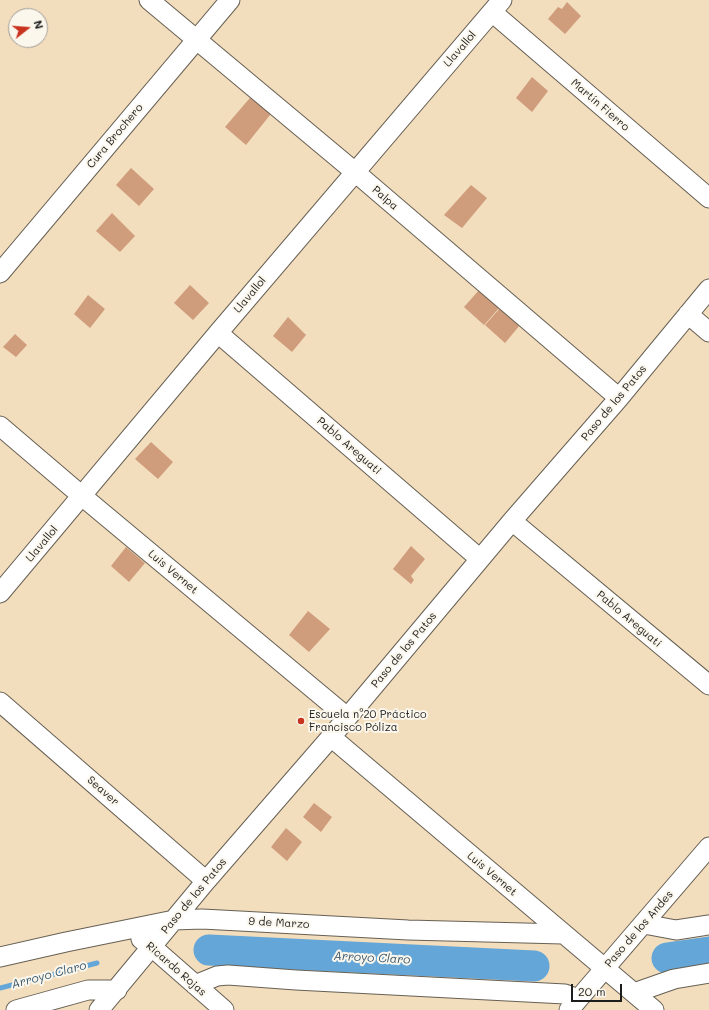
<!DOCTYPE html>
<meta charset="utf-8">
<style>
body{margin:0}
#map{position:relative;width:709px;height:1010px;overflow:hidden;background:#f2ddbd;font-family:Mali,sans-serif}
canvas{display:block}
.north{position:absolute;left:8px;top:8px;width:40px;height:40px;box-sizing:border-box;background:#fbf7ec;border:1px solid #a29f99;border-radius:50%;rotate:73deg;font-size:11px;font-weight:700;line-height:16px;text-align:center;color:#1c1c1c}
.north::after{content:'';display:block;margin:auto;width:14px;height:18px;background:#c8321e;clip-path:polygon(50% 0,100% 100%,50% 72%,0 100%)}
.scale{position:absolute;left:571px;top:984px;width:51px;height:18px;box-sizing:border-box;border:2px solid #1c1c1c;border-top:0;padding-left:5px;font-size:12px;line-height:14px;white-space:nowrap;color:#1c1c1c;-webkit-text-stroke:3px #fbf7ec;paint-order:stroke}
</style>
<div id="map">
<canvas width="709" height="1010"></canvas>
<div class="north">N</div>
<div class="scale">20 m</div>
</div>
<script>
const context = document.querySelector('canvas').getContext('2d');
context.lineJoin = 'round';
function shape(rows) {
  const path = new Path2D();
  for (const r of rows) {
    path.moveTo(r[0], r[1]);
    for (let i = 2; i < r.length; i += 2) path.lineTo(r[i], r[i + 1]);
  }
  return path;
}
function stroke(path, color, width, dash) {
  context.strokeStyle = color;
  context.lineWidth = width;
  context.lineCap = dash ? 'butt' : 'round';
  context.setLineDash(dash || []);
  context.stroke(path);
}
function paint(path, color) {
  context.fillStyle = color;
  context.fill(path, 'evenodd');
}
function drawText(font, color, halo, rows, align = 'center') {
  context.font = font + ' Mali,sans-serif';
  context.lineWidth = 4;
  context.setLineDash([]);
  context.textBaseline = 'middle';
  context.strokeStyle = halo;
  context.fillStyle = color;
  for (const [text, x, y, turn = 0] of rows) {
    context.save();
    context.translate(x, y);
    context.rotate((+turn || 0) * Math.PI / 180);
    context.textAlign = isNaN(turn) ? turn : align;
    if (halo) context.strokeText(text, 0, 0);
    context.fillText(text, 0, 0);
    context.restore();
  }
}
const stream = shape([
 [0,988,97,963]
]);
const river = shape([
 [209,950,534,966],
 [667,958,709,952]
]);
const building = shape([
 [567,2,581,16,565,34,548,19,558,7,562,9],
 [532,77,548,91,532,112,516,98],
 [255,92,274,110,246,145,225,127],
 [131,168,154,189,139,206,116,185],
 [471,185,487,198,462,228,444,215],
 [112,213,135,236,120,252,96,231],
 [190,285,209,303,193,320,174,303],
 [480,289,500,307,484,325,464,307],
 [88,295,105,309,90,328,74,314],
 [501,307,520,325,505,343,485,325],
 [288,317,306,335,292,352,273,336],
 [15,334,27,345,16,357,3,347],
 [151,442,173,462,158,479,135,459],
 [411,546,425,559,411,576,414,580,411,584,393,569],
 [126,547,145,563,129,582,111,566],
 [308,611,330,629,309,652,289,635],
 [314,803,332,817,321,832,303,817],
 [286,828,302,842,287,861,271,847]
]);
const minor = shape([
 [149,0,355,172,619,398],
 [492,12,709,198],
 [0,273,230,0],
 [688,314,709,332],
 [218,333,480,559],
 [0,426,82,496,347,717],
 [512,521,709,685],
 [0,593,218,333,502,0],
 [0,702,206,881],
 [331,737,654,1010],
 [644,924,676,930,709,925],
 [141,939,152,947,224,1010],
 [0,957,66,942,174,920,202,919,408,930,563,934],
 [195,985,217,976,228,975,296,980,565,994,578,999],
 [634,993,674,979,709,973],
 [16,1010,88,990,117,990],
 [99,1010,206,881,331,737,512,521,619,398,709,289],
 [569,1010,709,847]
]);
const markers = [
 [301,721,4,"#c8321e"]
];
const streetNames = [
 ["Llavallol",460,49,-49],
 ["Martín Fierro",600,105,41],
 ["Cura Brochero",115,136,-50],
 ["Palpa",385,198,41],
 ["Llavallol",250,295,-50],
 ["Paso de los Patos",614,403,-50],
 ["Pablo Areguati",349,446,41],
 ["Llavallol",42,544,-50],
 ["Luis Vernet",173,572,40],
 ["Pablo Areguati",629,619,40],
 ["Paso de los Patos",404,650,-50],
 ["Seaver",103,791,41],
 ["Luis Vernet",492,874,40],
 ["Paso de los Patos",194,896,-50],
 ["9 de Marzo",279,923,3],
 ["Paso de los Andes",639,929,-49],
 ["Ricardo Rojas",176,969,41]
];
const poiNames = [
 ["Escuela n°20 Práctico",309,715],
 ["Francisco Póliza",309,728]
];
const waterNames = [
 ["Arroyo Claro",372,958,3],
 ["Arroyo Claro",49,975,-15]
];
stroke(stream, '#63a6d7', 5);
stroke(river, '#63a6d7', 31);
paint(building, '#cf9c7c');
stroke(minor, '#676054', 21);
stroke(minor, '#fff', 19);
for (const [x, y, r, color] of markers) {
  const dot = new Path2D();
  dot.arc(x, y, r, 0, 2 * Math.PI);
  context.fillStyle = color;
  context.fill(dot);
  stroke(dot, '#fbf7ec', 1.5);
}
drawText('11px', '#1c1c1c', '#fbf7ec', streetNames);
drawText('11px', '#1c1c1c', '#fbf7ec', poiNames, 'left');
drawText('italic 12px', '#3c5a70', '#fbf7ec', waterNames);
</script>
